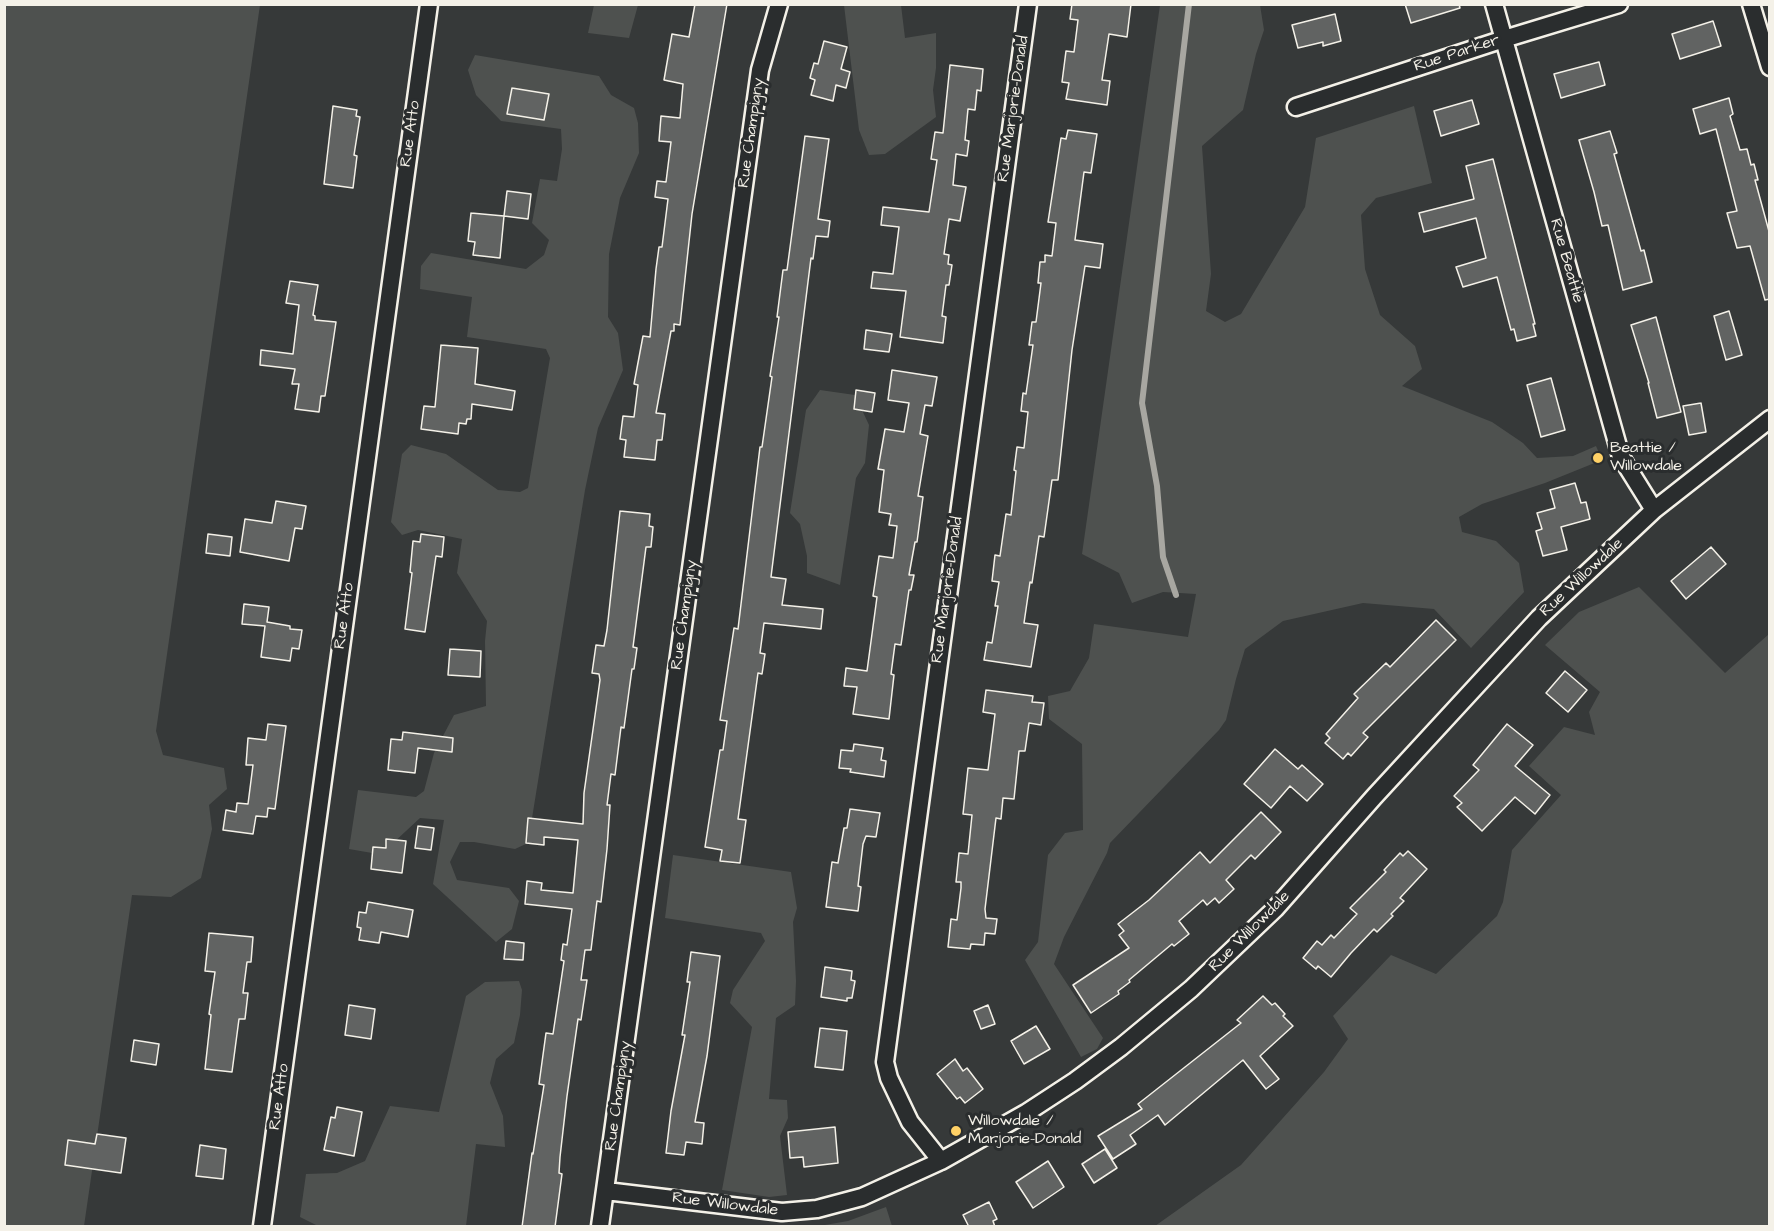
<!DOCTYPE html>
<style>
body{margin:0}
#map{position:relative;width:1774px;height:1231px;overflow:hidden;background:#363939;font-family:"Architects Daughter",sans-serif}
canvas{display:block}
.frame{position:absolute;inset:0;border:6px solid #f4f1e8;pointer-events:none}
</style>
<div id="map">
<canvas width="1774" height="1231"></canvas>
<div class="frame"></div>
</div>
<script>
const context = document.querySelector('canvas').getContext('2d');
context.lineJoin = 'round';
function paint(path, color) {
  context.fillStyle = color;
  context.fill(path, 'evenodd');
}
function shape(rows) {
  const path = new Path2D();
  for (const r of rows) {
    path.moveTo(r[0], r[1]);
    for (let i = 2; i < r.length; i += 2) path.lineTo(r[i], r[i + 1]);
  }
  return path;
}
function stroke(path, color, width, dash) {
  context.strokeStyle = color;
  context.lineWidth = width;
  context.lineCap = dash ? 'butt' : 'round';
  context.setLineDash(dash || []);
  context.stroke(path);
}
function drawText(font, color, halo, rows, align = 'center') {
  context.font = font + ' "Architects Daughter",sans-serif';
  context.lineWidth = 6;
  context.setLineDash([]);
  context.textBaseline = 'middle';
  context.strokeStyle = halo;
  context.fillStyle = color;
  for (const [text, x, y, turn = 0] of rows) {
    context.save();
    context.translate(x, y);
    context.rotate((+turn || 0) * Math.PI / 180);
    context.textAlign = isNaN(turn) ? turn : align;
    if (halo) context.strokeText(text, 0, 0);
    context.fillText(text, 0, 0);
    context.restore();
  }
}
const green = shape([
 [5,5,260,5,156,731,163,755,224,768,227,789,209,805,212,829,201,878,171,897,132,895,84,1226,5,1226],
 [594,5,638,5,629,38,588,33],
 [844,5,901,5,905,38,936,33,936,68,933,90,936,117,885,154,869,155,859,130],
 [1160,5,1260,5,1264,30,1256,54,1243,110,1202,146,1211,274,1206,311,1225,322,1241,314,1305,207,1316,138,1414,106,1432,183,1376,198,1361,215,1365,269,1380,315,1415,346,1422,369,1402,386,1492,422,1523,443,1537,458,1573,456,1596,446,1602,460,1545,483,1482,504,1459,517,1462,532,1496,541,1519,563,1524,592,1471,648,1434,609,1363,603,1283,621,1245,649,1236,679,1226,720,1219,730,1110,843,1107,853,1064,937,1054,964,1103,1038,1097,1049,1081,1057,1025,960,1038,942,1048,855,1065,833,1083,830,1082,744,1049,719,1048,696,1070,691,1089,658,1094,624,1188,637,1196,594,1163,592,1132,603,1119,573,1082,554],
 [475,55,599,76,611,95,634,108,638,123,639,153,620,198,609,254,608,317,618,333,623,370,598,428,585,490,528,843,515,849,474,842,460,842,450,862,457,880,509,888,519,901,512,929,496,942,433,884,444,820,420,818,392,844,372,853,349,849,358,790,416,797,424,791,434,753,454,715,486,706,485,641,487,621,457,573,462,539,418,530,402,535,391,522,402,454,411,445,446,454,498,490,520,492,528,488,550,358,546,349,467,337,472,297,420,289,421,266,431,253,526,269,544,255,549,240,532,223,540,179,557,181,562,149,561,129,501,121,476,95,468,70],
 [820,390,855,395,869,425,865,463,856,478,840,585,807,573,807,556,800,524,790,513,806,410],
 [1639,587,1725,673,1769,634,1769,1226,1155,1226,1241,1165,1324,1072,1348,1039,1333,1016,1391,955,1436,974,1497,916,1503,902,1512,850,1561,795,1529,766,1564,727,1595,735,1589,712,1600,692,1545,645,1579,612],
 [673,855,791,872,797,908,793,922,796,981,795,1005,776,1018,769,1099,787,1100,788,1118,780,1136,787,1195,769,1197,722,1190,752,1027,730,1003,733,990,765,941,761,933,665,918],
 [519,981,522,990,520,1015,514,1043,496,1059,490,1083,503,1116,505,1147,476,1144,466,1226,318,1226,300,1217,306,1174,337,1173,365,1161,390,1106,439,1112,466,996,485,982],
 [886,1207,892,1226,819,1226,848,1221]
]);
const stream = shape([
 [1176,595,1163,557,1157,486,1142,403,1189,4]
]);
const building = shape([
 [695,4,727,4,692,214,680,325,674,324,674,331,671,331,656,413,665,414,662,440,657,440,655,460,624,457,626,440,620,439,623,416,634,417,638,385,634,384,643,336,650,337,656,269,659,247,662,247,668,199,655,197,657,181,666,182,671,142,659,141,661,116,680,118,683,84,664,80,672,34,689,37,695,4],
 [1072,4,1131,4,1127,37,1109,34,1102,80,1110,81,1107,105,1066,99,1069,83,1062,82,1066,51,1074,52,1078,20,1070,19,1072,4],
 [1405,4,1459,4,1460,8,1411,23,1405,4],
 [1335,14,1341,41,1323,46,1323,42,1298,48,1292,25,1335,14],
 [1713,21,1721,46,1680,59,1672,34,1713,21],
 [824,41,847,47,841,69,850,72,846,88,836,85,833,101,811,95,815,80,810,78,814,63,818,64,824,41],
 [1599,62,1605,85,1561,98,1554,74,1599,62],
 [950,65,983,69,981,91,977,90,975,110,968,109,965,140,969,141,967,156,956,154,953,185,966,187,960,221,949,219,944,254,949,255,948,264,952,265,949,285,946,285,942,316,946,317,943,343,900,337,906,291,871,288,873,272,893,274,899,227,881,225,883,207,929,212,937,160,931,159,935,132,943,133,950,65],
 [512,88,549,94,544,120,507,114,512,88],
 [1729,98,1733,114,1730,116,1740,150,1747,149,1751,165,1754,164,1758,180,1755,180,1770,235,1770,299,1765,300,1750,246,1737,248,1727,213,1737,211,1716,129,1700,134,1693,109,1729,98],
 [1472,100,1479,124,1441,136,1434,111,1472,100],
 [333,106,357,110,356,116,360,117,354,155,357,156,353,188,324,184,333,106],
 [1068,130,1097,134,1091,173,1084,172,1075,240,1103,244,1100,268,1085,266,1072,350,1058,480,1052,480,1044,537,1039,536,1032,583,1030,582,1024,623,1038,625,1031,667,984,660,987,642,992,643,998,606,995,606,999,582,992,581,995,555,1000,556,1006,514,1011,515,1016,471,1014,470,1017,447,1024,448,1028,412,1021,411,1023,393,1026,394,1033,345,1029,345,1032,322,1036,322,1041,283,1038,283,1040,262,1045,262,1045,255,1052,256,1056,223,1048,222,1061,138,1066,139,1068,130],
 [1610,131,1617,153,1614,154,1641,251,1644,250,1652,282,1623,290,1608,225,1602,226,1594,192,1579,140,1610,131],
 [805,136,829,139,818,219,830,221,828,237,816,236,813,259,811,258,771,577,786,579,782,605,823,609,821,629,764,623,760,653,765,654,762,674,758,673,738,819,746,820,740,863,720,861,722,850,705,847,720,750,723,750,727,721,720,720,734,628,738,629,760,447,762,447,772,377,770,376,779,317,777,317,783,270,787,270,805,136],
 [1493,159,1535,324,1533,324,1536,336,1517,341,1514,329,1511,330,1497,277,1463,287,1456,267,1486,258,1476,218,1424,232,1419,213,1474,199,1466,166,1493,159],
 [507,191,531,194,528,219,504,216,507,191],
 [471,213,504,216,500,258,473,255,475,242,468,241,471,213],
 [290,281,318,285,313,315,315,316,315,320,336,322,325,396,321,396,319,412,295,409,299,384,292,384,295,369,260,365,261,350,293,354,299,305,286,303,290,281],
 [1729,311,1742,355,1726,360,1714,316,1729,311],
 [1656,317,1681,412,1657,418,1648,383,1649,383,1631,325,1656,317],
 [866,330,892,334,889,352,864,349,866,330],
 [441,345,478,348,475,384,515,391,512,410,472,404,471,419,467,419,466,424,459,423,458,434,421,429,424,406,435,407,441,345],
 [892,370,937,377,932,406,925,405,920,434,928,436,918,496,923,497,917,542,915,542,909,575,914,575,911,590,909,590,901,645,895,644,891,674,894,675,889,719,853,714,857,687,844,686,846,668,867,671,877,597,873,596,879,556,893,558,897,526,889,525,891,514,879,512,884,470,878,469,885,429,904,432,909,403,888,400,892,370],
 [1551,378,1565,430,1541,437,1527,385,1551,378],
 [856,390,875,393,872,412,854,409,856,390],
 [1701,403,1706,432,1689,435,1683,406,1701,403],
 [1575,483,1581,503,1586,502,1590,519,1561,527,1567,550,1543,556,1536,531,1542,529,1537,513,1555,508,1550,490,1575,483],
 [276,501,306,506,302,529,295,528,289,561,240,552,245,519,272,523,276,501],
 [620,511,650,514,649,526,653,527,651,547,646,547,633,647,637,648,634,669,632,669,624,728,621,727,615,775,611,774,607,805,610,805,607,849,601,902,597,901,591,950,585,950,581,980,587,980,581,1020,578,1019,567,1096,560,1157,559,1173,562,1174,555,1227,522,1227,532,1153,533,1154,544,1085,539,1084,546,1033,553,1034,564,961,561,960,563,944,567,945,572,909,525,904,527,881,542,883,541,890,573,893,578,840,544,837,544,845,526,843,528,818,583,824,584,793,600,680,599,674,592,673,596,645,604,646,607,630,620,511],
 [208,534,232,537,230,556,206,553,208,534],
 [421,534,444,537,442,557,436,556,425,632,405,629,412,573,410,572,413,541,420,542,421,534],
 [1711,547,1726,564,1686,599,1671,581,1711,547],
 [244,604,269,607,267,622,290,626,290,629,302,630,299,649,292,648,290,661,261,657,265,626,242,624,244,604],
 [1436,620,1456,640,1363,733,1368,737,1351,756,1348,753,1343,759,1325,743,1330,738,1326,734,1358,698,1354,694,1386,663,1390,667,1436,620],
 [450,649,481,651,480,677,448,675,450,649],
 [1565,671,1587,690,1568,712,1546,693,1565,671],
 [986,690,1033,696,1032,702,1044,703,1041,725,1029,723,1025,751,1019,751,1014,799,1003,798,1001,819,996,818,985,909,986,918,997,919,995,934,985,933,984,945,971,944,970,949,948,947,951,919,957,920,961,888,961,882,956,882,959,853,968,854,972,815,963,814,968,768,988,770,995,714,983,712,986,690],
 [268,724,286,726,275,809,268,808,267,817,256,816,253,834,223,830,226,810,236,812,237,803,248,804,253,765,246,765,248,738,266,740,268,724],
 [1507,724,1533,745,1515,766,1550,795,1535,814,1515,797,1482,831,1457,807,1462,803,1454,796,1479,770,1473,765,1507,724],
 [403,732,453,738,452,752,418,748,415,773,388,770,391,739,402,740,403,732],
 [854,744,883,748,881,760,886,761,884,777,850,772,851,769,839,768,841,750,853,751,854,744],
 [1275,749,1298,769,1302,765,1323,784,1307,801,1290,786,1271,808,1244,784,1275,749],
 [850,809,880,813,876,837,866,836,863,844,858,886,861,887,858,911,826,907,832,862,838,863,844,828,847,828,850,809],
 [1261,812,1281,832,1255,859,1251,855,1226,880,1234,889,1219,903,1215,898,1207,905,1203,900,1179,921,1189,934,1174,946,1172,944,1129,980,1130,982,1118,991,1119,994,1091,1013,1073,985,1129,948,1119,935,1124,931,1118,924,1149,900,1200,852,1210,863,1261,812],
 [418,826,434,828,431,850,415,848,418,826],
 [386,839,406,841,402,873,371,869,373,847,386,848,386,839],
 [1408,851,1427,869,1400,898,1404,901,1391,914,1393,916,1377,932,1374,929,1351,953,1331,977,1318,966,1316,969,1303,958,1317,941,1322,945,1331,935,1334,938,1357,914,1350,908,1386,872,1384,870,1400,853,1403,856,1408,851],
 [368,902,413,910,408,937,381,932,379,943,359,940,361,928,357,927,359,912,366,913,368,902],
 [209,933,253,937,251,962,247,962,243,993,248,993,245,1019,239,1019,232,1072,205,1069,211,1015,209,1014,215,972,205,971,209,933],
 [506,941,524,943,523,960,504,959,506,941],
 [691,952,720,956,707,1056,695,1122,704,1123,702,1144,686,1142,684,1155,666,1153,671,1111,685,1035,682,1035,690,982,687,982,691,952],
 [825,967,852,971,851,980,855,981,852,998,847,998,847,1001,821,997,825,967],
 [1263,996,1272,1005,1275,1003,1285,1014,1283,1016,1293,1026,1260,1056,1279,1079,1266,1089,1243,1060,1165,1125,1158,1115,1130,1135,1136,1144,1113,1159,1098,1136,1142,1109,1138,1104,1241,1023,1237,1020,1263,996],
 [349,1005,375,1009,371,1039,345,1035,349,1005],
 [988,1005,995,1024,981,1029,974,1011,988,1005],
 [1036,1026,1050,1049,1024,1064,1011,1041,1036,1026],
 [820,1028,847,1031,843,1070,815,1067,820,1028],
 [134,1040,159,1044,156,1065,131,1061,134,1040],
 [955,1059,963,1071,967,1068,983,1089,965,1103,960,1097,957,1099,937,1074,955,1059],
 [337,1107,362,1112,354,1156,324,1150,331,1117,335,1118,337,1107],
 [835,1127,838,1163,804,1167,803,1157,790,1158,788,1132,835,1127],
 [97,1134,126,1138,121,1173,65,1165,68,1140,95,1144,97,1134],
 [200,1145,226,1149,223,1179,196,1176,200,1145],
 [1105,1149,1117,1168,1094,1183,1082,1164,1105,1149],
 [1048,1161,1064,1187,1033,1208,1016,1182,1048,1161],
 [989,1202,997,1219,993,1221,995,1227,969,1227,963,1215,989,1202]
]);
const street = shape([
 [1494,4,1621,457,1654,510],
 [1751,4,1770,67],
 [1296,107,1504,39,1619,4],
 [941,1161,910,1122,889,1078,885,1062,1028,4],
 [606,1191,782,1212,817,1209,862,1197,941,1161,1026,1113,1075,1081,1121,1047,1191,989,1275,909,1374,797,1539,618,1654,510,1770,419],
 [262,1226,429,4],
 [600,1226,760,70,779,4]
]);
const markers = [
 [1598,458,6,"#ffd166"],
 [956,1131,6,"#ffd166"]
];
const streetNames = [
 ["Rue Parker",1457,54,-18],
 ["Rue Marjorie-Donald",1014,109,-82],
 ["Rue Champigny",752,133,-82],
 ["Rue Atto",411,134,-82],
 ["Rue Beattie",1566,261,74],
 ["Rue Willowdale",1582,578,-43],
 ["Rue Marjorie-Donald",948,590,-82],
 ["Rue Champigny",685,615,-82],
 ["Rue Atto",345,616,-82],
 ["Rue Willowdale",1250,932,-45],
 ["Rue Champigny",619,1096,-82],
 ["Rue Atto",280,1097,-82],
 ["Rue Willowdale",725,1205,7]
];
const poiNames = [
 ["Beattie /",1610,449],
 ["Willowdale",1610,467],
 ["Willowdale /",968,1122],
 ["Marjorie-Donald",968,1140]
];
paint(green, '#4e514f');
stroke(stream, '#a8a7a1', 6);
paint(building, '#616362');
stroke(building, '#f4f1e8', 1.5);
stroke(street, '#f4f1e8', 21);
stroke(street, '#2a2d2e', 16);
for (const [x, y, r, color] of markers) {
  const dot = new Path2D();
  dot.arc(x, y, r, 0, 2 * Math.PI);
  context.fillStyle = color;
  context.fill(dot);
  stroke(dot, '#2a2d2e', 2);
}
drawText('16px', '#f4f1e8', '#2a2d2e', streetNames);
drawText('16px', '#f4f1e8', '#2a2d2e', poiNames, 'left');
</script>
